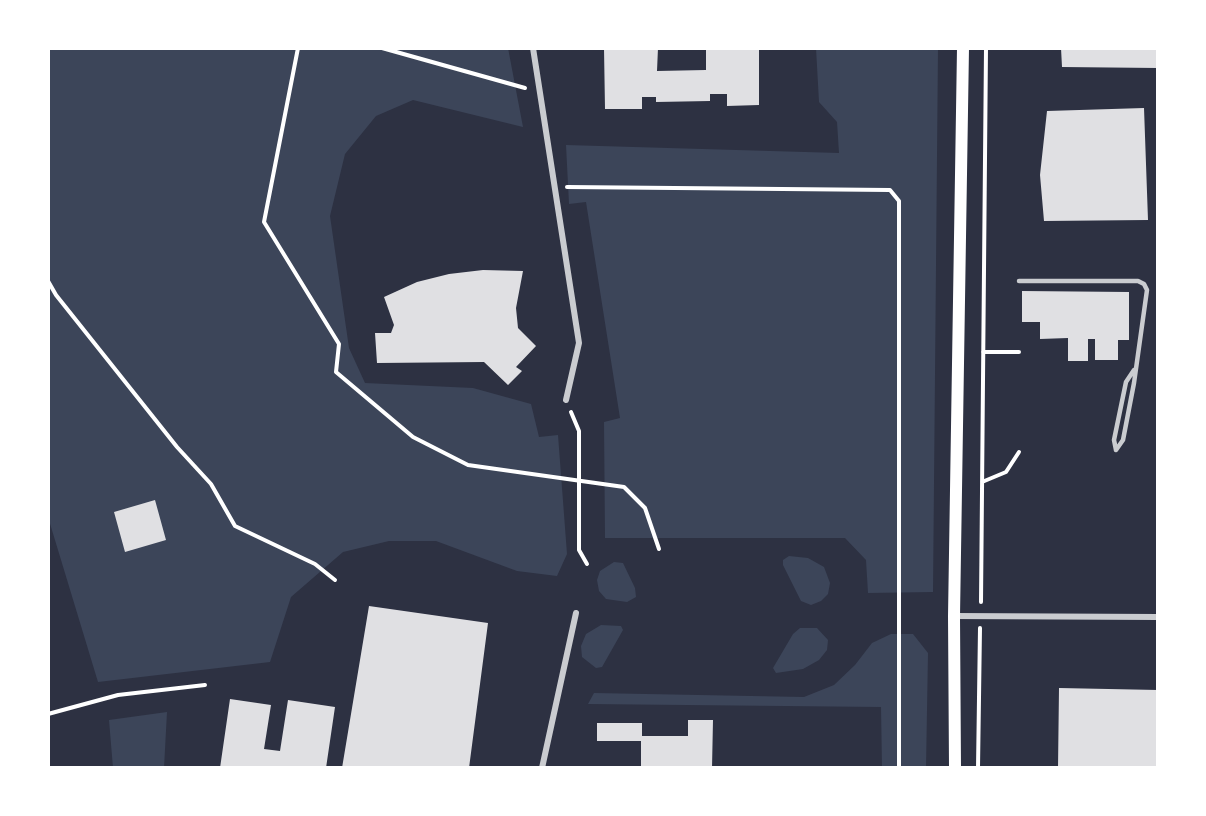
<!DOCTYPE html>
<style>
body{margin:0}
#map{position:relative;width:1206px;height:816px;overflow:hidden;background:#2d3142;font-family:"Golos Text",sans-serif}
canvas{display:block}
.frame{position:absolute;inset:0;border:50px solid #fff;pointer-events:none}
</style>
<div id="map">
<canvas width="1206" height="816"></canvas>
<div class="frame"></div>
</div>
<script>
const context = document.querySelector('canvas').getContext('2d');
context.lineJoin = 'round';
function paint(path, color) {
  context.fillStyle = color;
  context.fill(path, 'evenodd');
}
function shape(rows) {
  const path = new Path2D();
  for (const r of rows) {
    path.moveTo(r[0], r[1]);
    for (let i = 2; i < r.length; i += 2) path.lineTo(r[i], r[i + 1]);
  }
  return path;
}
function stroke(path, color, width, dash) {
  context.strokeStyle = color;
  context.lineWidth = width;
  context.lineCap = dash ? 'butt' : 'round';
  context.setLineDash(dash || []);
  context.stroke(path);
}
const green = shape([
 [48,48,508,48,523,127,413,100,376,116,345,154,330,216,349,348,365,383,473,388,531,404,539,437,558,435,567,554,557,576,517,571,436,541,389,541,343,552,291,597,270,662,98,682,48,517],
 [816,48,938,48,933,592,868,593,866,560,845,538,605,538,604,422,620,418,586,202,569,204,566,145,839,153,837,122,819,102],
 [789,556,808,558,824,567,830,583,828,594,821,601,811,605,801,601,783,565,783,560],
 [614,562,623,563,635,588,636,597,627,602,606,599,599,591,597,580,600,571],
 [601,625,621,626,623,630,602,667,596,668,582,657,581,646,586,634],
 [800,628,817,628,828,640,827,650,819,660,803,669,776,673,773,668,793,634],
 [891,634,913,634,928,653,926,768,882,768,881,707,588,704,594,693,804,697,834,685,855,665,872,643],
 [167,712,164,768,113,768,109,720]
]);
const building = shape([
 [604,48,658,48,657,71,706,70,706,48,759,48,759,105,727,106,727,94,710,94,710,101,656,102,656,97,642,97,642,109,605,109],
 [1061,48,1158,48,1158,68,1062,67],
 [1144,108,1148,220,1044,221,1040,175,1047,111],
 [483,270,523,271,516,308,518,328,536,346,516,367,522,371,508,385,484,362,377,363,375,333,391,333,394,325,384,297,417,282,449,274],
 [1022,291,1129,292,1129,340,1118,340,1118,360,1095,360,1095,339,1088,339,1088,361,1068,361,1068,338,1040,339,1040,322,1022,322],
 [155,500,166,540,125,552,114,512],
 [369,606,488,623,469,768,342,768],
 [1059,688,1158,690,1158,768,1058,768],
 [230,699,271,705,264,749,280,751,288,700,335,707,326,768,220,768],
 [688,720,713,720,712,768,641,768,641,741,597,741,597,723,642,723,642,736,688,736]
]);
const path = shape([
 [298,48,264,222,339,344,336,372,413,437,468,465,624,487,645,508,659,549],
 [382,48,525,88],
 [567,187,890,190,899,201,899,768],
 [48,281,56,295,177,447,211,484,235,526,315,564,335,580],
 [983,352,1019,352],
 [571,412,579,431,579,550,587,564],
 [982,482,1006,472,1019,452],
 [981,602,986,48],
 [48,714,118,695,205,685],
 [978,768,980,628]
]);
const service = shape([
 [1019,281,1138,281,1144,284,1147,290,1134,383,1123,440,1116,450],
 [1116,450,1114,440,1126,382,1134,370]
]);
const minor = shape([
 [533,48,579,343,566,400],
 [954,616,1158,617],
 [542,768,576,613]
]);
const secondary = shape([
 [955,768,954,616,963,48]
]);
paint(green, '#3c4559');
paint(building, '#e0e0e3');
stroke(path, '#fff', 4);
stroke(service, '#caccd0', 4.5);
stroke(minor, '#caccd0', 6);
stroke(secondary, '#fff', 12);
</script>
